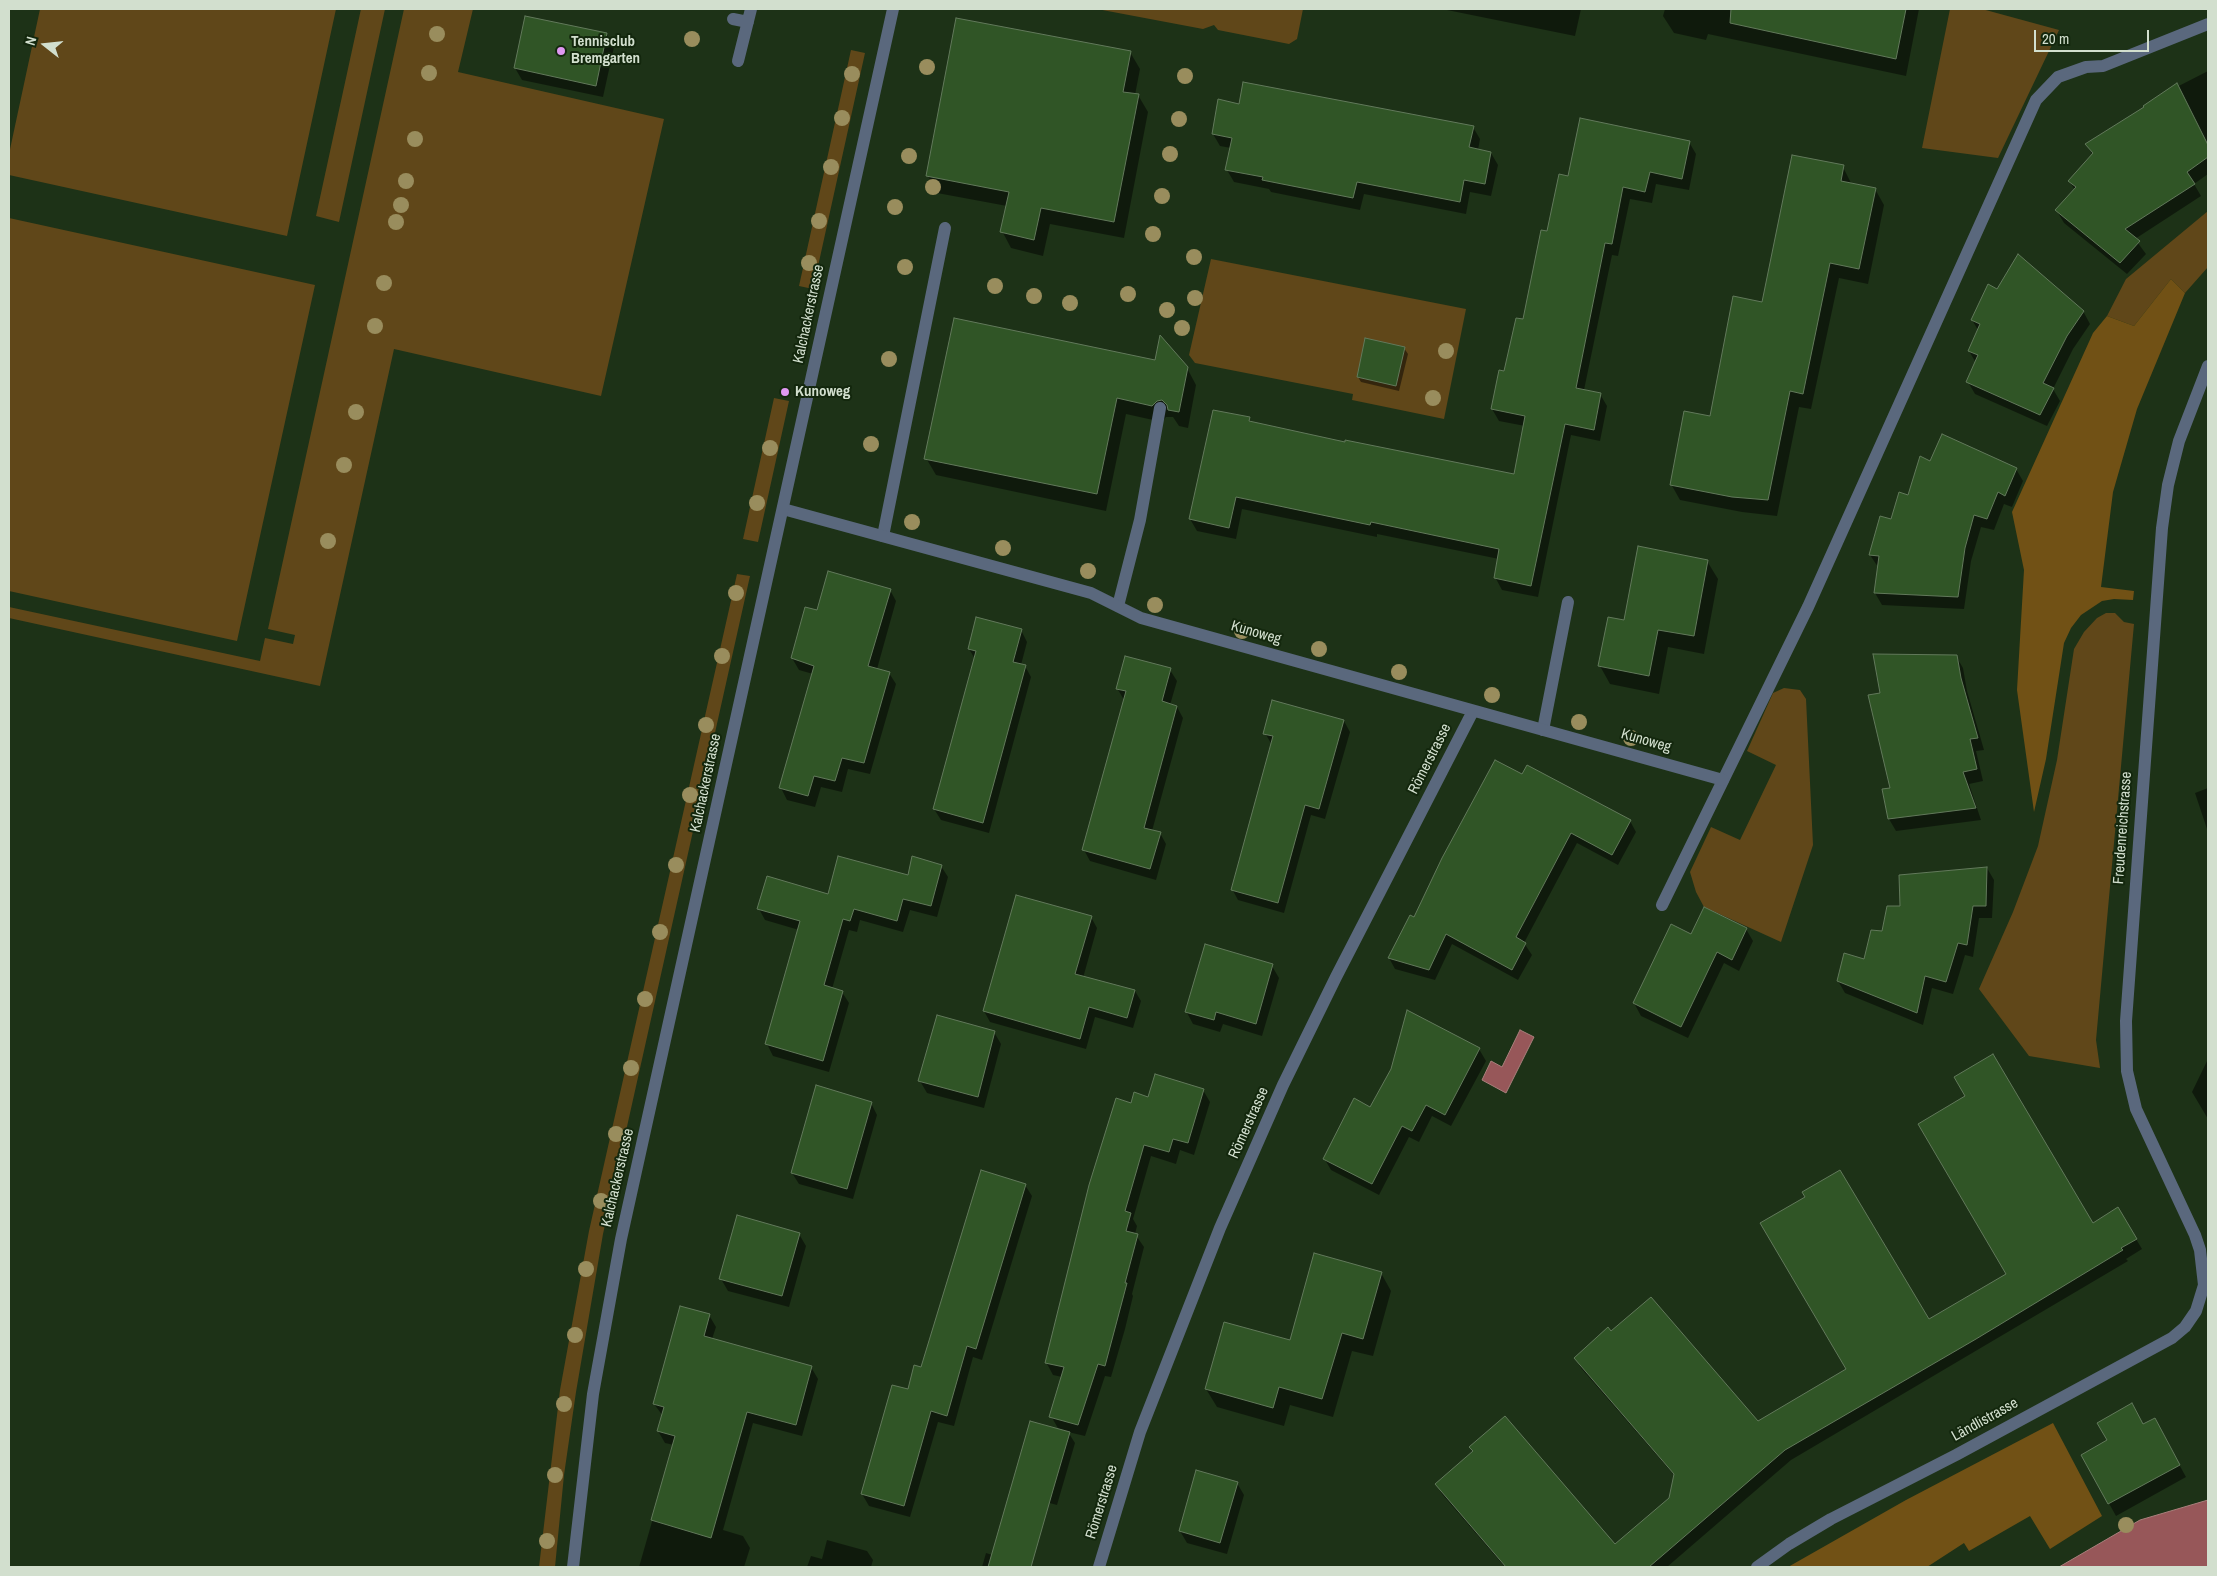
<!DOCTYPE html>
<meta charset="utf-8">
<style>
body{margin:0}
#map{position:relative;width:2217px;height:1576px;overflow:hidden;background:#1d3217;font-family:"Archivo Narrow",sans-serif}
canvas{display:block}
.frame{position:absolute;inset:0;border:10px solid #d2dfce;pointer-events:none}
.north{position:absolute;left:20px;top:20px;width:50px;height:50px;-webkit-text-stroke:4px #13270d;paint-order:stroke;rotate:286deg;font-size:14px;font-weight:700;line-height:20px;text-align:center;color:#d2dfce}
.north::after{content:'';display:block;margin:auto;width:18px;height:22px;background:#d2dfce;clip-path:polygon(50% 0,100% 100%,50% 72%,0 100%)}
.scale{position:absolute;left:2034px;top:30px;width:115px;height:22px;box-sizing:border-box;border:2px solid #d2dfce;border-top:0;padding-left:6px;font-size:15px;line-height:18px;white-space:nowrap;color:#d2dfce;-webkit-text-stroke:4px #13270d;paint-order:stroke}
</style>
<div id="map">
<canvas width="2217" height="1576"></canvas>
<div class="frame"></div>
<div class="north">N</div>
<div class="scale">20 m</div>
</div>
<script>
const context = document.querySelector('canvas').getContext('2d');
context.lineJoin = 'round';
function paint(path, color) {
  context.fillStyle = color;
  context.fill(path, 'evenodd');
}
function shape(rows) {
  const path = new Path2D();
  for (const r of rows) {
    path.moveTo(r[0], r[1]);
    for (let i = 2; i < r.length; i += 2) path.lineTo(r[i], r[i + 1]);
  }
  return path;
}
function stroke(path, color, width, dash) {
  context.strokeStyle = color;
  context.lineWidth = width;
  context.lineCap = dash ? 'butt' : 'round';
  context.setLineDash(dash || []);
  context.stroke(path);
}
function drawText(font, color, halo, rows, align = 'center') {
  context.font = font + ' "Archivo Narrow",sans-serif';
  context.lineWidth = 4;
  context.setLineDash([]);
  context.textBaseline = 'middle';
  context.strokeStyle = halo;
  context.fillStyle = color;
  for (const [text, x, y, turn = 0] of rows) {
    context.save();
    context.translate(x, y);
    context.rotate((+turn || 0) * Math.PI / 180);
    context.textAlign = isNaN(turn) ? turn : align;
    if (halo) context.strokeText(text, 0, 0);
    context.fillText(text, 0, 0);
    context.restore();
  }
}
const green = shape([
 [40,9,336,9,287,236,9,175,9,154],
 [361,9,385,9,339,222,316,216],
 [404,9,473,9,458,72,664,119,601,396,394,349,320,686,9,618,9,607,260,661,265,638,293,644,295,635,268,629],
 [1097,9,1303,9,1297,39,1289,44,1218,30,1214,25,1203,29],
 [1950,9,1982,9,2059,30,1998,158,1922,148],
 [851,50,865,53,813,289,799,286],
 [2208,211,2208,267,2185,293,2171,279,2134,326,2107,316,2126,279],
 [9,218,315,285,237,641,9,591],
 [1211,259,1466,309,1444,419,1352,400,1353,394,1195,363,1189,355],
 [774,398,789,401,758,542,743,539],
 [737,574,750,576,603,1234,576,1392,564,1475,555,1567,539,1567,560,1390,589,1231],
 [2106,613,2115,613,2124,622,2134,624,2096,1040,2100,1068,2029,1056,1979,989,2013,912,2038,846,2057,760,2074,649,2084,632,2097,618],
 [1784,688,1800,690,1806,699,1813,845,1781,942,1704,907,1696,892,1690,872,1711,827,1740,840,1776,765,1747,751,1773,693]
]);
const forest = shape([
 [2171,279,2185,293,2137,409,2113,492,2101,587,2134,591,2133,600,2114,599,2102,601,2081,615,2071,628,2064,643,2046,759,2034,812,2017,690,2024,570,2012,512,2093,333,2107,316,2134,326],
 [2053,1423,2102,1516,2050,1549,2030,1516,1969,1551,1964,1543,1927,1567,1788,1567,1906,1500]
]);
const water = shape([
 [1520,1030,1534,1037,1506,1093,1482,1080,1491,1061,1502,1067,1520,1030],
 [2208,1500,2208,1567,2059,1567,2140,1520,2208,1500]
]);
const shadow = shape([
 [1442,9,1581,9,1575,36],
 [1665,9,1919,9,1906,76,1708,34,1706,40,1674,33,1663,16],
 [607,35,614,47,603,97,522,80,515,68],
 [1130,52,1140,69,1135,95,1138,95,1148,112,1124,238,1050,224,1043,256,1011,248,1002,231,1007,206,937,193,928,176],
 [2208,71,2208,174,2194,184,2201,196,2135,239,2146,254,2127,274,2064,223,2057,211,2075,190,2070,182,2093,155,2087,145,2146,108,2165,93],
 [1240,105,1473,127,1480,139,1478,150,1491,153,1498,165,1491,196,1470,192,1466,214,1364,194,1360,210,1271,192,1269,189,1234,182,1227,170,1231,148,1220,146,1213,134],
 [1689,142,1696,154,1689,190,1656,184,1652,203,1630,199,1618,256,1612,255,1584,390,1600,394,1607,406,1600,441,1571,435,1538,597,1502,590,1495,577,1499,559,1377,534,1377,537,1242,509,1236,539,1197,531,1190,519,1249,418,1252,423,1346,443,1515,475,1525,426,1499,421,1492,409,1524,320,1548,232,1569,178],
 [1843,167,1852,185,1875,189,1884,205,1868,284,1839,278,1811,409,1799,407,1777,516,1742,512,1680,500,1671,484,1711,417,1763,303],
 [2083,311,2090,324,2073,349,2053,389,2060,401,2047,426,1975,394,1968,382,1976,363,1969,351,1978,330,1972,320],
 [1404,348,1408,354,1399,391,1361,382,1358,377],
 [1187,368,1196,385,1188,428,1179,426,1173,417,1166,417,1162,422,1126,414,1106,511,936,475,926,458],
 [1931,462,2016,469,2023,481,2012,507,2004,504,1994,530,1981,527,1971,561,1964,609,1882,605,1875,593,1878,567,1870,555,1881,517,1892,521],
 [1707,561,1718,579,1704,654,1668,647,1659,694,1610,684,1600,666,1625,621],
 [890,590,896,601,877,669,889,673,896,684,870,774,848,769,842,792,821,787,815,807,787,800,781,788,813,674,799,670,792,658,818,612],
 [1021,630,1027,642,1021,665,1025,666,1031,677,989,833,941,820,934,809,975,659,969,649],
 [1956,656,1963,668,1967,691,1984,750,1976,751,1983,781,1969,784,1981,820,1896,831,1889,819,1892,789,1882,694],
 [1170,670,1177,681,1170,705,1177,707,1183,718,1152,831,1160,833,1166,844,1156,880,1090,861,1084,850,1124,700,1117,688],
 [1344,721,1350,732,1325,819,1311,815,1284,913,1238,900,1232,889,1272,745,1265,733],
 [1522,776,1630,821,1636,832,1618,865,1577,843,1524,943,1532,955,1518,980,1452,944,1435,980,1395,969,1389,958,1414,919],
 [2208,788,2208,832,2195,793],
 [941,866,948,877,937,917,910,910,903,932,860,920,857,932,849,930,832,989,842,992,849,1003,829,1072,773,1056,767,1044,799,930,765,920,759,909,829,895,908,876],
 [1987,868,1994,880,1992,918,1979,918,1973,957,1965,955,1953,994,1932,988,1923,1025,1845,993,1838,981,1865,960,1901,907],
 [1091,917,1097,928,1083,978,1135,991,1141,1001,1133,1028,1095,1017,1086,1049,990,1022,984,1011],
 [1746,929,1753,941,1739,971,1724,963,1688,1038,1641,1016,1634,1003,1692,936],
 [1272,966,1279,978,1262,1036,1223,1024,1220,1032,1193,1024,1186,1011],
 [994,1032,1001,1044,984,1108,927,1093,920,1081],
 [1479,1049,1486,1061,1451,1126,1432,1116,1419,1142,1409,1137,1379,1195,1331,1170,1324,1158,1371,1109],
 [2208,1059,2208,1119,2192,1092],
 [1203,1090,1210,1102,1194,1155,1180,1150,1176,1164,1151,1156,1133,1219,1137,1226,1135,1234,1144,1247,1132,1294,1133,1296,1125,1329,1111,1377,1105,1376,1085,1436,1068,1432,1075,1443,1057,1505,1019,1495,1059,1430,1051,1416,1062,1377,1053,1375,1046,1362,1132,1104,1149,1098],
 [871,1103,877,1115,853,1199,799,1184,792,1173],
 [1025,1185,1032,1196,982,1360,973,1357,954,1426,938,1422,910,1517,869,1506,862,1494,922,1368],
 [2118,1209,2142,1249,2126,1259,2128,1261,1791,1460,1667,1567,1505,1567,1442,1494,1436,1484,1473,1452,1471,1447,1615,1545,1670,1499,1675,1476,1581,1368,1576,1358,1758,1422],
 [799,1234,806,1246,789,1307,728,1291,721,1279],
 [1381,1273,1391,1291,1373,1356,1352,1351,1333,1417,1290,1405,1284,1426,1217,1407,1206,1389,1290,1342],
 [709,1315,716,1327,712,1339,811,1367,818,1379,802,1436,753,1423,723,1530,743,1536,750,1548,744,1567,639,1567,674,1445,665,1443,658,1431,663,1416,654,1404],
 [2154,1419,2186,1477,2116,1516,2082,1455],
 [1237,1483,1244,1495,1227,1554,1187,1543,1180,1531],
 [827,1540,867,1551,873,1560,871,1567,807,1567,811,1556,822,1559],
 [986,1553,1018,1563,1021,1567,982,1567]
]);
const building = shape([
 [1731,9,1906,9,1896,59,1730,23,1731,9],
 [525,16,607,33,596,86,514,68,525,16],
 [956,18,1131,51,1123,92,1139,94,1114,222,1041,208,1034,240,1000,232,1009,192,926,176,956,18],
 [1243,82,1474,126,1469,147,1491,152,1485,184,1464,180,1460,202,1357,182,1353,198,1262,180,1263,177,1225,170,1232,138,1212,134,1218,99,1239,104,1243,82],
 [2177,83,2208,145,2208,157,2187,172,2195,184,2125,229,2140,241,2120,263,2055,210,2076,187,2068,181,2093,153,2085,144,2144,107,2143,106,2177,83],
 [1580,118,1690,141,1682,179,1650,172,1645,192,1623,187,1612,244,1605,243,1576,388,1601,393,1594,430,1565,424,1531,586,1494,578,1499,549,1371,522,1370,525,1236,497,1229,528,1189,519,1213,410,1250,417,1249,421,1345,442,1345,440,1514,474,1525,416,1491,409,1499,370,1504,371,1516,318,1523,319,1541,230,1547,231,1559,174,1568,176,1580,118],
 [1792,155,1844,165,1841,181,1876,188,1859,269,1830,263,1803,394,1790,391,1768,500,1732,497,1670,485,1684,411,1710,416,1733,296,1762,302,1792,155],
 [2018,254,2084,311,2067,336,2043,383,2054,388,2040,415,1966,382,1978,355,1968,351,1980,324,1971,320,1988,284,1997,289,2018,254],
 [954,318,1155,360,1160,335,1188,367,1179,412,1168,410,1167,405,1162,400,1157,401,1152,406,1117,398,1097,494,924,459,954,318],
 [1365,338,1405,347,1396,386,1357,377,1365,338],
 [1942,434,2017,468,2005,496,1998,492,1987,519,1974,515,1965,548,1958,597,1874,593,1879,556,1869,555,1880,516,1891,519,1899,492,1908,495,1920,456,1930,461,1942,434],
 [1638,546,1708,560,1694,636,1658,630,1649,676,1598,666,1608,617,1624,620,1638,546],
 [828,571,891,589,868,666,890,672,864,763,842,758,835,781,814,776,808,796,779,788,814,666,791,658,805,607,817,610,828,571],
 [976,617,1022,629,1013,662,1026,665,983,823,933,809,976,651,968,649,976,617],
 [1873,654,1957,655,1961,678,1978,738,1970,739,1977,769,1963,772,1976,808,1888,819,1882,789,1890,788,1868,695,1880,693,1873,654],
 [1125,656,1171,668,1162,701,1177,706,1144,828,1161,832,1150,869,1082,850,1126,691,1116,689,1125,656],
 [1272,700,1344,720,1319,809,1305,805,1278,903,1231,890,1273,736,1263,734,1272,700],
 [1495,760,1522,774,1527,765,1631,820,1612,855,1571,833,1516,937,1526,943,1512,970,1446,934,1429,970,1388,958,1410,915,1414,917,1442,858,1495,760],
 [838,856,908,875,912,856,942,865,931,906,903,899,897,921,854,909,850,921,843,919,824,985,843,991,823,1061,765,1044,800,921,757,909,767,876,828,894,838,856],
 [1987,867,1986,906,1973,906,1967,945,1958,943,1946,982,1925,976,1917,1013,1837,981,1844,953,1864,959,1871,930,1882,931,1887,906,1900,906,1899,875,1987,867],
 [1016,895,1092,916,1075,974,1135,990,1127,1018,1089,1007,1080,1039,983,1011,1016,895],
 [1704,907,1747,928,1732,960,1717,952,1681,1027,1633,1003,1671,924,1691,934,1704,907],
 [1205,944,1273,964,1256,1024,1216,1012,1214,1020,1185,1012,1205,944],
 [1407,1010,1480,1048,1445,1115,1426,1105,1412,1131,1402,1126,1372,1184,1323,1159,1354,1098,1370,1107,1391,1069,1407,1010],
 [937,1015,995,1031,978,1097,918,1081,937,1015],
 [1993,1054,2093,1223,2118,1207,2137,1239,2121,1248,2123,1250,1976,1339,1785,1450,1649,1567,1506,1567,1435,1484,1473,1451,1469,1447,1505,1416,1615,1544,1669,1498,1674,1474,1574,1358,1608,1327,1611,1331,1651,1297,1758,1421,1846,1369,1760,1223,1805,1197,1802,1192,1840,1170,1929,1319,2006,1274,1918,1124,1965,1096,1954,1077,1993,1054],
 [1155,1074,1204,1089,1188,1143,1173,1139,1169,1152,1144,1145,1125,1211,1131,1213,1126,1231,1138,1234,1125,1283,1127,1283,1105,1366,1098,1364,1078,1425,1049,1417,1064,1367,1045,1363,1089,1185,1116,1098,1131,1103,1134,1092,1148,1097,1155,1074],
 [816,1085,872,1102,847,1189,791,1173,816,1085],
 [981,1170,1026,1184,976,1349,967,1346,947,1416,931,1411,904,1506,861,1494,892,1385,908,1389,914,1365,921,1367,981,1170],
 [737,1215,800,1233,782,1296,719,1279,737,1215],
 [1314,1253,1382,1272,1363,1339,1342,1333,1322,1399,1279,1387,1273,1408,1205,1389,1224,1322,1290,1340,1314,1253],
 [680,1306,710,1314,704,1336,812,1366,796,1425,747,1412,711,1538,651,1520,675,1436,657,1431,664,1407,653,1404,680,1306],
 [2132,1403,2143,1424,2155,1418,2180,1465,2108,1504,2081,1455,2107,1440,2097,1423,2132,1403],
 [1030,1421,1070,1432,1053,1490,1031,1567,988,1567,1030,1421],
 [1196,1470,1238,1482,1220,1543,1179,1531,1196,1470]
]);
const service = shape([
 [733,19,748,22],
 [738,61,751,9],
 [883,536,945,228],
 [1118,606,1140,520,1160,408],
 [1543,730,1568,602],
 [1662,905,1808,607,2036,100,2058,77,2086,67,2103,66,2208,24]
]);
const minor = shape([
 [783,509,1091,593,1141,618,1723,780],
 [1099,1567,1140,1432,1220,1228,1283,1085,1336,977,1473,711]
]);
const tertiary = shape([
 [573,1567,593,1394,621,1239,893,9],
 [1757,1567,1789,1544,1831,1519,1956,1455,2172,1338,2185,1327,2196,1311,2204,1285,2200,1250,2195,1235,2136,1109,2127,1071,2126,1021,2162,528,2168,485,2179,441,2208,366]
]);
const trees = [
 [437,34],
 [692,39],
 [927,67],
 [429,73],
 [852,74],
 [1185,76],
 [842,118],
 [1179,119],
 [415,139],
 [1170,154],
 [909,156],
 [831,167],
 [406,181],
 [933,187],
 [1162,196],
 [401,205],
 [895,207],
 [819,221],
 [396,222],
 [1153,234],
 [1194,257],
 [809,263],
 [905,267],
 [384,283],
 [995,286],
 [1128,294],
 [1034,296],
 [1195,298],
 [1070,303],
 [1167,310],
 [375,326],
 [1182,328],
 [1446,351],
 [889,359],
 [1433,398],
 [356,412],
 [871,444],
 [770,448],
 [344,465],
 [757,503],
 [912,522],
 [328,541],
 [1003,548],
 [1088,571],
 [736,593],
 [1155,605],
 [1242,631],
 [1319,649],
 [722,656],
 [1399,672],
 [1492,695],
 [1579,722],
 [706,725],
 [1631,738],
 [690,795],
 [676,865],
 [660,932],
 [645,999],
 [631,1068],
 [616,1134],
 [601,1201],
 [586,1269],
 [575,1335],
 [564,1404],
 [555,1475],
 [2126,1525],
 [547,1541]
];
const markers = [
 [561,51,5,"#df98f1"],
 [785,392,5,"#df98f1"]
];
const poiNames = [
 ["Tennisclub",571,42],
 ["Bremgarten",571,59],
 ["Kunoweg",795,392]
];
const streetNames = [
 ["Kalchackerstrasse",809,314,-78],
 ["Kunoweg",1256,633,16],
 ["Kunoweg",1646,741,16],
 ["Römerstrasse",1430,759,-63],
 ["Kalchackerstrasse",706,783,-78],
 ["Freudenreichstrasse",2123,828,-86],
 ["Römerstrasse",1249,1123,-66],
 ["Kalchackerstrasse",618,1178,-77],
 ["Ländlistrasse",1985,1420,-29],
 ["Römerstrasse",1102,1502,-73]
];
paint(green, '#604719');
paint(forest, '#715115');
paint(water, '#975759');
stroke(water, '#a9807c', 1);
paint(shadow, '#0007');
paint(building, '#305526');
stroke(building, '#62795b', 1);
stroke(service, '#5a687d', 12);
stroke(minor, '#5a687d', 12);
stroke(tertiary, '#5a687d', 12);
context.fillStyle = '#998d5d';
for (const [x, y] of trees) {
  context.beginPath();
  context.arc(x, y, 8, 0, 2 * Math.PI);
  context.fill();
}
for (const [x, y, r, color] of markers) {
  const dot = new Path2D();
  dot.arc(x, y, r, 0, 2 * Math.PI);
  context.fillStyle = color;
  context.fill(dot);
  stroke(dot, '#13270d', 2);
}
drawText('bold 15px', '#d2dfce', '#13270d', poiNames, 'left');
drawText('15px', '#d2dfce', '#13270d', streetNames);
</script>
